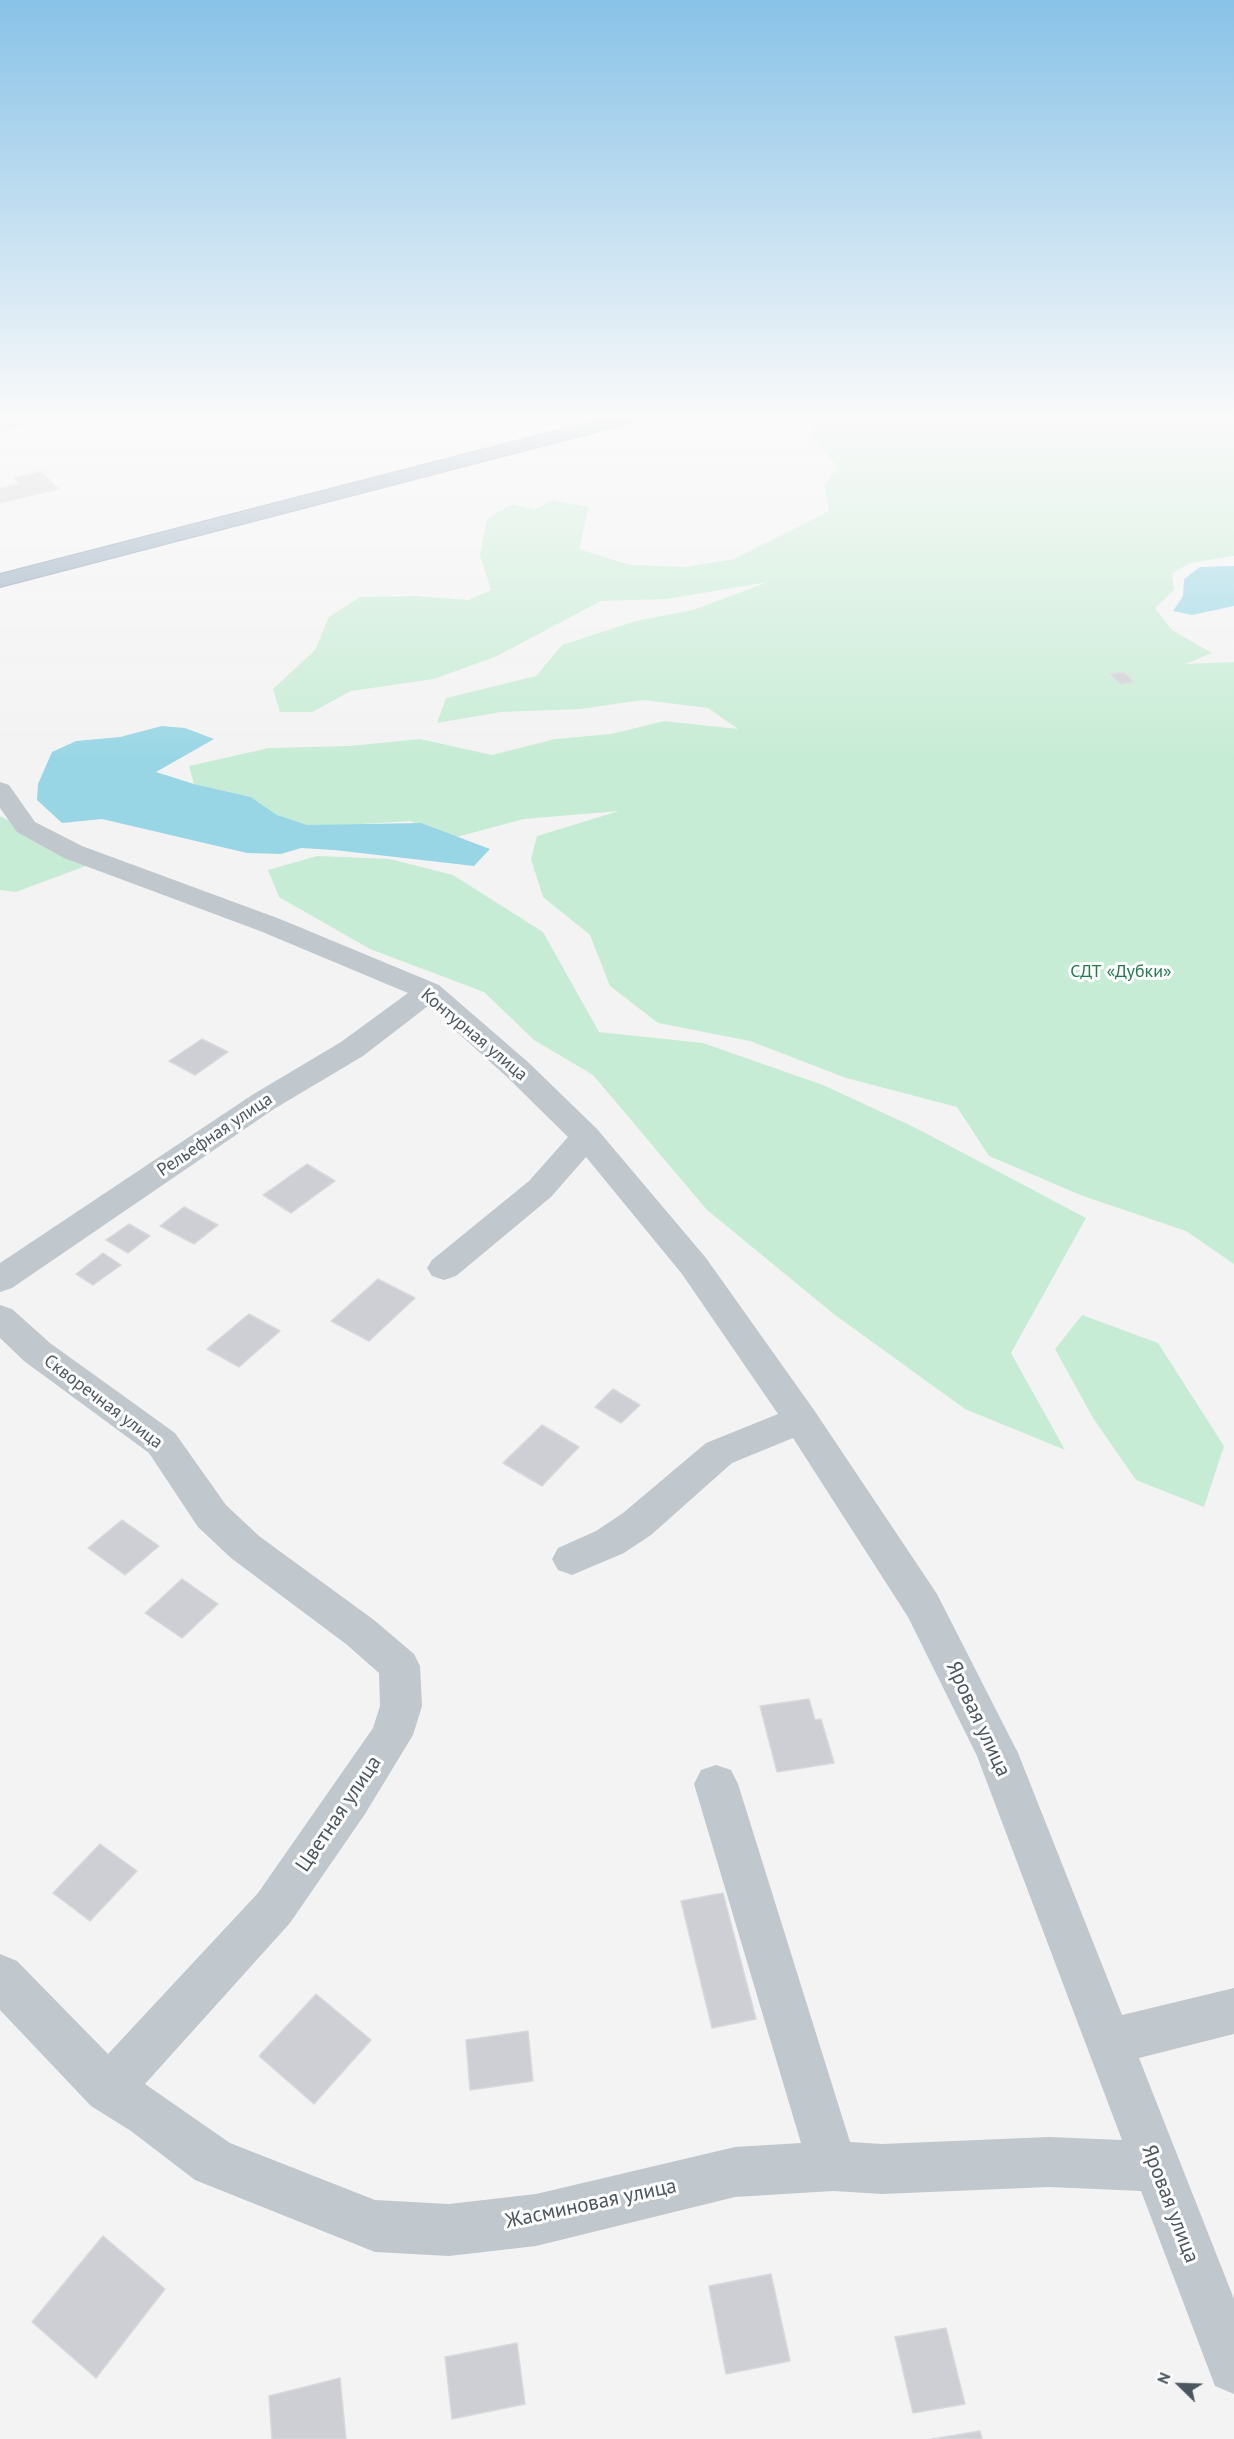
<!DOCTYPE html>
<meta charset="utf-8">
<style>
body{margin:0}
#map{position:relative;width:1234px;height:2439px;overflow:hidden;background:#f4f3f3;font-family:"PT Sans",sans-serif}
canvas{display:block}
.north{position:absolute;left:1150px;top:2355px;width:60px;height:60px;-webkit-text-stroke:4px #fff;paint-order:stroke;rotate:293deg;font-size:16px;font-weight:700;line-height:24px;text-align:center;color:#4c565e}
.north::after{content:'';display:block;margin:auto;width:21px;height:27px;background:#4c565e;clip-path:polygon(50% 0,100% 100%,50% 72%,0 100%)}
</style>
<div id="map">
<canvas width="1234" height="2439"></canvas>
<div class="north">N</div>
</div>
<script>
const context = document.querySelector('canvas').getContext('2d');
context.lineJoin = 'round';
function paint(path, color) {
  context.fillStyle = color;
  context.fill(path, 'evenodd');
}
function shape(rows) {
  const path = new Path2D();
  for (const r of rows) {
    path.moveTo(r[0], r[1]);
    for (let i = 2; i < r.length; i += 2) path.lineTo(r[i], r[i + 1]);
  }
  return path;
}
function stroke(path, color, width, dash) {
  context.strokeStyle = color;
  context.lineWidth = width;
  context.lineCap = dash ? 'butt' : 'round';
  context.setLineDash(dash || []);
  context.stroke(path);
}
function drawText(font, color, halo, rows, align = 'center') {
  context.font = font + ' "PT Sans",sans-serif';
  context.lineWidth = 6;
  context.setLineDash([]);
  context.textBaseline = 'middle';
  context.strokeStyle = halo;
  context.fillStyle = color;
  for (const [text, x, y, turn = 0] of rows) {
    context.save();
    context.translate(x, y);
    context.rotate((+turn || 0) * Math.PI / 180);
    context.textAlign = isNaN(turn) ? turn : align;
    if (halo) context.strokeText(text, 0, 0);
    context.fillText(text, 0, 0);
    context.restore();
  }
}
const green = shape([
 [808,417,1234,417,1234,556,1190,563,1172,574,1174,590,1155,608,1172,630,1212,653,1186,664,1234,662,1234,1264,1186,1231,1083,1196,989,1156,957,1107,846,1078,750,1041,658,1023,610,986,590,935,543,897,531,859,537,836,619,811,524,819,453,838,410,821,296,828,251,797,194,784,189,766,269,748,349,746,420,739,492,755,555,739,611,734,664,721,738,729,708,708,643,700,580,709,501,712,437,723,446,698,536,676,562,645,636,621,693,610,768,582,667,599,601,601,497,656,434,679,351,691,312,712,280,712,273,689,315,650,329,617,360,597,416,596,468,600,491,590,480,555,487,519,512,504,534,510,551,500,589,507,579,549,630,565,686,567,734,559,829,511,824,485,838,468,813,439],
 [0,816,91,864,16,892,0,890],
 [317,856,390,859,453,875,543,932,599,1032,703,1043,823,1085,916,1128,1086,1218,1011,1353,1065,1450,965,1409,835,1315,707,1210,593,1075,534,1040,484,992,370,949,279,897,268,870],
 [1082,1315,1158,1343,1224,1446,1204,1507,1136,1480,1093,1418,1055,1349]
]);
const water = shape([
 [1234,566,1234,606,1192,615,1173,611,1183,596,1184,579,1200,567],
 [162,726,185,728,214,739,156,772,194,784,251,797,277,815,307,825,421,823,490,849,474,866,334,850,301,848,281,854,247,853,102,819,62,823,37,800,38,784,52,752,76,741,120,737]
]);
const building = shape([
 [41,472,59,489,0,503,0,488,20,484,13,478,41,472],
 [1124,672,1134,682,1120,684,1110,674,1124,672],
 [202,1039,228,1052,195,1075,169,1061,202,1039],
 [307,1164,335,1181,291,1213,263,1195,307,1164],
 [184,1207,218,1225,194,1244,160,1226,184,1207],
 [129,1224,150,1236,128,1253,106,1240,129,1224],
 [103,1253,121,1265,93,1285,76,1274,103,1253],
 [378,1279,415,1298,369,1341,331,1321,378,1279],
 [249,1314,280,1331,239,1367,207,1349,249,1314],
 [613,1389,640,1405,621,1423,595,1407,613,1389],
 [542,1425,579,1447,542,1486,503,1463,542,1425],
 [122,1520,159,1546,125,1575,88,1548,122,1520],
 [182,1579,218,1604,182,1638,145,1613,182,1579],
 [809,1699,815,1720,821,1719,834,1763,777,1772,760,1706,809,1699],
 [100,1844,137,1871,90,1921,53,1893,100,1844],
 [723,1893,756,2019,712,2028,681,1901,723,1893],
 [316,1994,371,2040,314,2104,259,2056,316,1994],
 [528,2031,533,2081,470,2090,466,2040,528,2031],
 [103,2236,165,2289,96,2378,32,2322,103,2236],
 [771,2274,790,2361,726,2374,709,2286,771,2274],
 [946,2328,965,2404,913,2413,895,2337,946,2328],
 [517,2343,525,2404,452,2419,445,2357,517,2343],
 [340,2378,346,2439,272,2439,269,2396,340,2378],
 [980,2431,982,2439,932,2439,980,2431]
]);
const minor = shape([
 [16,417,46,417,44,421,0,433,0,421,16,417],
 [0,782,9,785,35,822,82,846,280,919,439,985,529,1063,597,1129,706,1258,814,1410,937,1594,1018,1753,1122,2015,1234,1988,1234,2034,1139,2058,1234,2299,1234,2394,1215,2386,1141,2191,1049,2187,882,2194,833,2191,735,2197,536,2246,449,2256,375,2252,195,2180,131,2131,91,2106,0,2010,0,1954,17,1961,108,2054,258,1893,373,1728,380,1706,379,1673,346,1644,231,1558,198,1527,149,1453,24,1361,0,1338,0,1305,12,1309,50,1343,175,1433,226,1505,259,1536,374,1620,414,1654,420,1666,422,1706,413,1735,365,1814,290,1923,145,2084,230,2143,375,2200,449,2204,536,2194,735,2147,801,2143,694,1784,701,1770,716,1765,731,1770,738,1784,850,2142,882,2144,1049,2137,1122,2140,977,1756,908,1617,793,1438,732,1463,651,1535,624,1553,572,1575,558,1570,552,1559,558,1548,596,1531,623,1513,706,1443,778,1414,682,1274,586,1157,551,1197,456,1276,444,1280,432,1276,427,1268,432,1260,529,1181,568,1137,507,1077,428,1006,363,1056,274,1109,12,1288,0,1292,0,1263,252,1095,341,1042,408,993,260,931,64,858,17,832,0,808,0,782]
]);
const highway = shape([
 [609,417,640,417,638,421,0,587,0,574,609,417]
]);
const parkNames = [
 ["СДТ «Дубки»",1121,972]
];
const streetNames = [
 ["Контурная улица",474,1035,40],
 ["Рельефная улица",215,1135,-34],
 ["Скворечная улица",103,1402,37]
];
const nearStreetnames = [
 ["Яровая улица",978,1719,65],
 ["Цветная улица",339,1814,-56],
 ["Жасминовая улица",591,2204,-12],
 ["Яровая улица",1170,2204,69]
];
paint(green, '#c7ecd5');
paint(water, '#99d6e5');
paint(building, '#cdcfd4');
stroke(building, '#d7d9dd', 1.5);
stroke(highway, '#7b91a7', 2);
paint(minor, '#c0c7cd');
paint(highway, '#90a6bb');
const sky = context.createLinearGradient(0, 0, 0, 759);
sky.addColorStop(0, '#88c2e7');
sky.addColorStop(0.55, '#fafafa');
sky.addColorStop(1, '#fafafa00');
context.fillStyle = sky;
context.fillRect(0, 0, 1234, 759);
drawText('18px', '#227a4d', '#fff', parkNames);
drawText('18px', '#4c565e', '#fff', streetNames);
drawText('21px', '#4c565e', '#fff', nearStreetnames);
</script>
